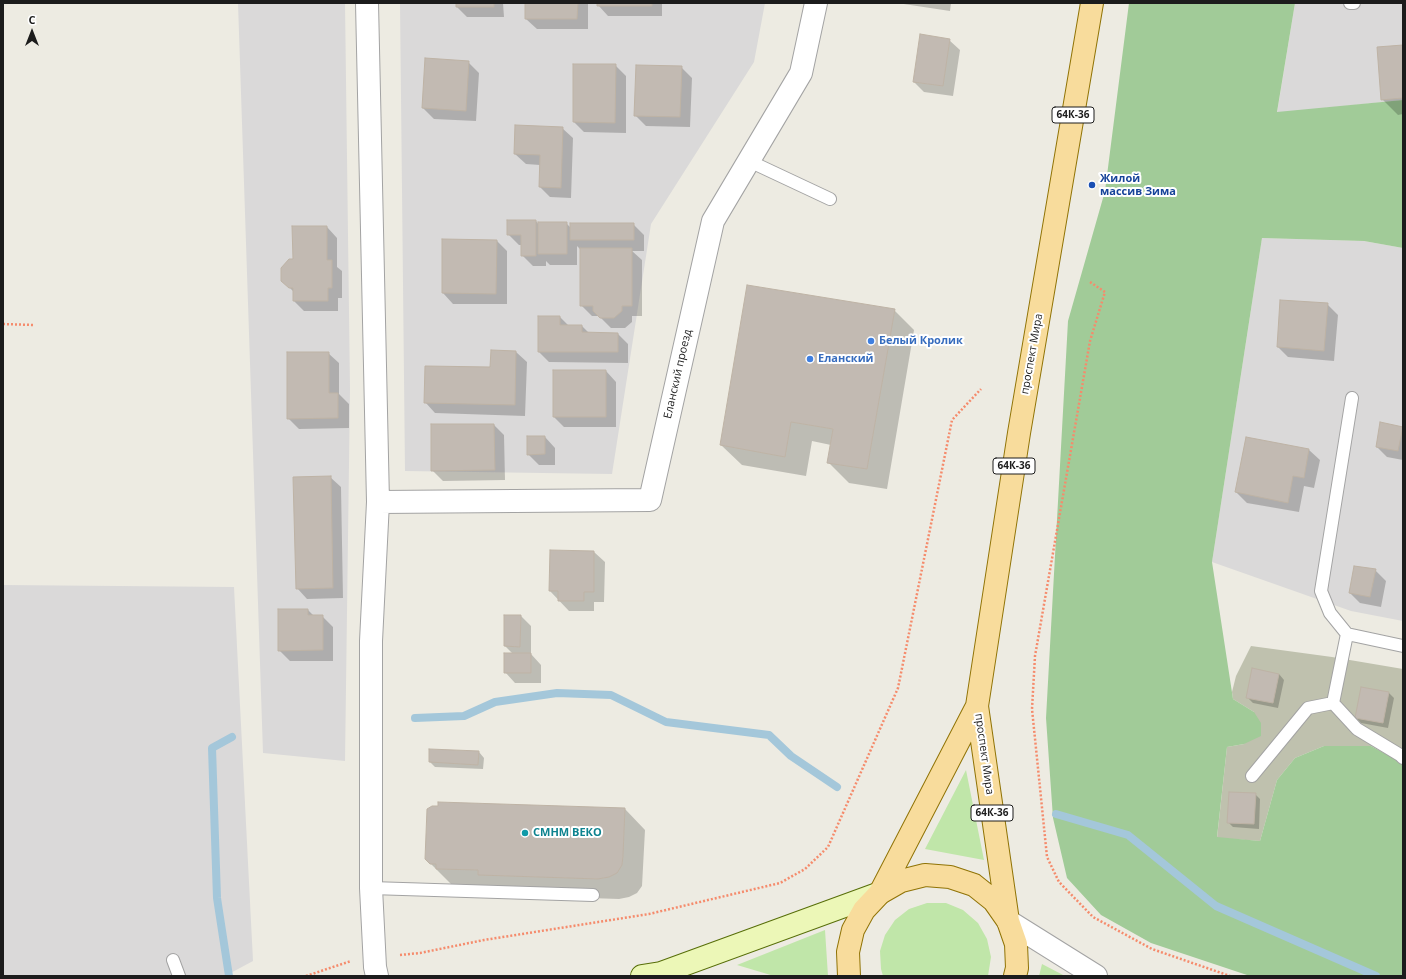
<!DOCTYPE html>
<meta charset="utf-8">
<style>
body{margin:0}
#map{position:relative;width:1406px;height:979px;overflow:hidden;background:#edebe2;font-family:"Open Sans",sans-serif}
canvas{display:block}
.frame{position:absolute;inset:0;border:4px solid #1c1c1c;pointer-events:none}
.north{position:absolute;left:12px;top:12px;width:40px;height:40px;-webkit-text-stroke:3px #fff;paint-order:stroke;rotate:0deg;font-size:11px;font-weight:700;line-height:16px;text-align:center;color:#1c1c1c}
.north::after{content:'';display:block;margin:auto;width:14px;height:18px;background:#1c1c1c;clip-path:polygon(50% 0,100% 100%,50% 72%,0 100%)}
</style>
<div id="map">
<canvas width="1406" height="979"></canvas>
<div class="frame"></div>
<div class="north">С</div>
</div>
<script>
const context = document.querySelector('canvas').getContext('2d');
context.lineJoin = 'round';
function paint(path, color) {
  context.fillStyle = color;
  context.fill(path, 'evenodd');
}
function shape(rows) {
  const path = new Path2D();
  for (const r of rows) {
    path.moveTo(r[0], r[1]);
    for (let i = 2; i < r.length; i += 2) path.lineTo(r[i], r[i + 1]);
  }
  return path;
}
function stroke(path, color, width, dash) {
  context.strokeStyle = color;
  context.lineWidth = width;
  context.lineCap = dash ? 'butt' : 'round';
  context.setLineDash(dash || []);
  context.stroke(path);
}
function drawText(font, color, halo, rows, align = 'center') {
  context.font = font + ' "Open Sans",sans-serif';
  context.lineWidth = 4;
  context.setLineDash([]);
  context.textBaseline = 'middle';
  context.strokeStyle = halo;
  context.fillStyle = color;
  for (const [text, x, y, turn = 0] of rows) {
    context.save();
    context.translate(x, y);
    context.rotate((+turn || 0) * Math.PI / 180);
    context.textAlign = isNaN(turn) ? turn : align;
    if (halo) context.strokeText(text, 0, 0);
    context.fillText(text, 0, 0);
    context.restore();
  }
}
const residential = shape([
 [238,3,345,3,350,389,345,761,263,753],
 [400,3,765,3,754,62,651,224,612,474,405,471],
 [1295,3,1403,3,1403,100,1277,113],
 [1262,238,1364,241,1403,248,1403,621,1351,611,1212,562],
 [3,585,234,587,253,961,225,976,3,976]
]);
const construction = shape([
 [1251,646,1332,657,1403,669,1403,765,1401,761,1371,746,1324,746,1295,758,1277,780,1260,841,1217,838,1227,747,1244,744,1254,712,1233,699,1232,692,1236,676]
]);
const grass = shape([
 [966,770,984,860,925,849],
 [927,903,946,903,963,910,978,923,987,939,991,957,988,976,883,976,881,969,880,951,885,935,895,920,909,909],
 [825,930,828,976,774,976,737,965],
 [1042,964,1065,976,1039,976]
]);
const forest = shape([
 [1129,3,1295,3,1277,112,1403,100,1403,248,1364,241,1262,238,1212,562,1233,699,1254,712,1261,723,1261,736,1244,744,1227,747,1217,837,1260,841,1277,780,1295,758,1324,746,1371,746,1401,762,1403,765,1403,976,1250,976,1151,943,1101,915,1067,878,1053,818,1046,718,1068,321,1105,191]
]);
const shadow = shape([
 [457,3,503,3,504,17,467,17,457,7],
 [526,3,588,3,588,29,537,29,526,19],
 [598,3,662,3,662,16,608,16,598,5],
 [897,3,951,3,950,11],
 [949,40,960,50,953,96,924,92,914,82],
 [1403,46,1403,114,1398,115,1382,99],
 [468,62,479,73,476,121,434,119,423,108],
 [615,65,626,76,626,133,584,132,574,122],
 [681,67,692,78,690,127,646,126,635,115],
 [562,128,573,138,571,198,550,197,540,187,540,165,526,164,515,154],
 [536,221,539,225,566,223,571,228,633,224,644,235,644,251,632,251,642,260,642,316,632,316,632,322,625,328,611,328,599,316,592,316,581,305,581,250,577,246,577,265,550,265,546,261,546,266,533,266,522,255,522,245,519,245,508,234],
 [327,227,337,238,337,267,342,271,342,298,338,298,338,311,304,311,294,301,294,292,282,280,294,260],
 [497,241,507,251,507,304,453,304,443,293],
 [1327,304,1338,315,1334,361,1288,357,1278,347],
 [894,310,914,330,887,489,849,483,828,462,831,445,812,441,806,476,742,465,721,445],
 [560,317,569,326,582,326,589,333,618,334,628,344,628,363,549,362,539,352],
 [492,351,516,352,527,362,525,416,435,413,425,402,491,368],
 [328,353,339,363,339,394,349,404,349,428,299,429,288,418],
 [606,371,616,382,616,427,564,427,554,417],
 [494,425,504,435,505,480,443,481,432,470],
 [1402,428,1403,460,1387,457,1377,447],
 [545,437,555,448,555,465,539,465,528,454],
 [1246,438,1309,450,1320,460,1314,488,1304,486,1299,512,1247,503,1236,492],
 [330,477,341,487,343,598,307,599,297,588],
 [551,551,594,552,605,562,604,602,594,602,594,611,569,611,550,591],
 [1375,570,1386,581,1381,607,1360,603,1350,593],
 [308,610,314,616,322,616,333,627,333,661,290,661,279,650],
 [521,616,531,626,531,654,541,665,541,683,515,683,505,672,513,654,505,646],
 [1279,674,1284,680,1278,708,1253,703,1248,698],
 [1389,693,1394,698,1388,728,1361,723,1356,718],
 [479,752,484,758,483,769,435,767,430,762],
 [1255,794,1260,799,1259,829,1233,827,1228,822],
 [625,809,645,830,642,886,637,893,629,897,619,899,499,895,458,889,453,884,451,884,426,859]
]);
const stream = shape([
 [415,718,464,716,495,702,557,693,611,695,666,722,769,735,791,756,837,787],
 [1056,814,1128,835,1216,906,1376,976],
 [229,976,217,898,212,748,232,737]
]);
const building = shape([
 [456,3,494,3,494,7,456,7,456,3],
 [525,3,578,3,577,19,525,19,525,3],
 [597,3,652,3,652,6,597,6,597,3],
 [920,34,950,39,943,86,913,82,920,34],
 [1403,45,1403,98,1381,100,1377,47,1403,45],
 [425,58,469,61,466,111,422,108,425,58],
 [573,64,616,64,615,123,573,122,573,64],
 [636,65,682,66,680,117,634,116,636,65],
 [515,125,563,127,561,188,539,187,540,155,514,154,515,125],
 [507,220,536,220,536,256,521,256,521,235,507,235,507,220],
 [538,222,567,222,567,254,538,254,538,222],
 [570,223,634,223,634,240,570,240,570,223],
 [292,226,327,226,327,260,332,260,332,288,328,288,328,301,293,301,293,288,289,288,281,281,281,268,289,259,293,259,292,226],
 [442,239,497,240,496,294,442,293,442,239],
 [580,248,632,248,632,306,622,306,622,311,614,318,600,318,593,311,593,306,580,306,580,248],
 [747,285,895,309,867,469,827,463,833,429,791,422,785,457,720,445,747,285],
 [1280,300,1328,303,1324,351,1277,347,1280,300],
 [538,316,560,316,560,325,582,325,582,332,618,333,618,352,538,352,538,316],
 [491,350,516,351,515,405,424,403,425,366,490,367,491,350],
 [287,352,329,352,329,393,338,393,338,418,287,419,287,352],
 [553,370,606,370,606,417,553,417,553,370],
 [1380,422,1403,427,1398,451,1376,447,1380,422],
 [431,424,494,424,495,470,431,471,431,424],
 [527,436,545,436,545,454,527,455,527,436],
 [1246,437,1309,449,1304,478,1293,476,1288,503,1235,492,1246,437],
 [331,476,333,588,296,589,293,477,331,476],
 [550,550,594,551,594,592,584,592,584,601,558,601,558,591,549,591,550,550],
 [1354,566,1376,569,1370,597,1349,593,1354,566],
 [278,609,308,609,308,615,323,615,323,650,278,651,278,609],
 [504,615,521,615,520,647,504,646,504,615],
 [504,653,531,653,531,673,504,673,504,653],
 [1252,668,1279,674,1273,703,1246,698,1252,668],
 [1361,687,1389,692,1383,723,1355,718,1361,687],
 [429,749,479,751,478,765,429,762,429,749],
 [1229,792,1256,793,1254,824,1227,823,1229,792],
 [438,802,625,808,623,856,622,865,617,873,609,877,598,879,478,875,478,870,436,869,436,864,430,864,425,859,427,809,432,806,438,806,438,802]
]);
const path = shape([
 [1090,282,1105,292,1090,341,1035,656,1032,709,1047,857,1059,882,1093,917,1152,949,1230,976],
 [3,324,34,325],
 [400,955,420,953,484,940,649,914,780,883,805,869,828,847,898,688,952,420,981,389],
 [306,976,351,961]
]);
const service = shape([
 [1350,3,1354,3],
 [749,161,830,199],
 [1352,398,1321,591,1330,613,1347,634,1403,646],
 [1333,703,1357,729,1400,755,1403,758],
 [1333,703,1347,634],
 [1252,776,1308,708,1333,703],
 [371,888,593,895],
 [173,960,179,976]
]);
const minor = shape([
 [367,3,378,502,371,641,371,888,375,967,377,976],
 [378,502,650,500,713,221,801,73,816,3]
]);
const tertiary = shape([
 [1008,921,1096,976]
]);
const secondary = shape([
 [661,973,880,893],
 [642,976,661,973,675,976]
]);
const primary = shape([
 [880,893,977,706],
 [1008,921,977,706,1019,433,1092,3],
 [849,976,848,952,853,930,864,910,880,893,901,881,925,875,950,877,974,885,994,901,1008,921,1016,944,1017,968,1015,976]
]);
const markers = [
 [1092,185,4,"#1a4fb4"],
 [871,341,4,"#3f7fe0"],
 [810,359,4,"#3f7fe0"],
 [525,833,4,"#0f9aa8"]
];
const shields = [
 [1073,115,42],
 [1014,466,42],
 [992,813,42]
];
const shieldNames = [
 ["64К-36",1073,115],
 ["64К-36",1014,466],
 ["64К-36",992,813]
];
const transitNames = [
 ["Жилой",1100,179],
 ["массив Зима",1100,192]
];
const shopNames = [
 ["Белый Кролик",879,341],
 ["Еланский",818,359]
];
const streetNames = [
 ["проспект Мира",1032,354,-80],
 ["Еланский проезд",678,374,-77],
 ["проспект Мира",984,754,82]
];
const cultureNames = [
 ["СМНМ ВЕКО",533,833]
];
paint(residential, '#dad9d9');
paint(construction, '#bfc1ae');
paint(grass, '#c0e6a9');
paint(forest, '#a1cb98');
paint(shadow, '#0003');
stroke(stream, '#a4c7da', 8);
paint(building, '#c2bab2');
stroke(building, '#beb3a5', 1);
stroke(service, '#a3a3a3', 14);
stroke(minor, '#a3a3a3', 24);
stroke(tertiary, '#a3a3a3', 24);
stroke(secondary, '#576e08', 24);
stroke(primary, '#907305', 24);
stroke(path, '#f58b6c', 2.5, [2, 2]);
stroke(service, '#fff', 12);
stroke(minor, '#fff', 22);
stroke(tertiary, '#fff', 22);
stroke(secondary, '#ecf7b7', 22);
stroke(primary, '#f8dc9c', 22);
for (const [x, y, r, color] of markers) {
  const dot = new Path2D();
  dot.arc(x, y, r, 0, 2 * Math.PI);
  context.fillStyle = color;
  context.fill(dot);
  stroke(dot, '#fff', 1.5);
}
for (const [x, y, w] of shields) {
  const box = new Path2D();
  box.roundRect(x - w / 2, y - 8, w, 16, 3);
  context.fillStyle = '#fff';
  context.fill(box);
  stroke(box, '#1c1c1c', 1);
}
drawText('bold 10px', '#1c1c1c', null, shieldNames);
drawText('bold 11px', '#164399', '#fff', transitNames, 'left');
drawText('bold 11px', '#366cbe', '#fff', shopNames, 'left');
drawText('11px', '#1c1c1c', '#fff', streetNames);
drawText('bold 11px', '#0d838f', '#fff', cultureNames, 'left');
</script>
